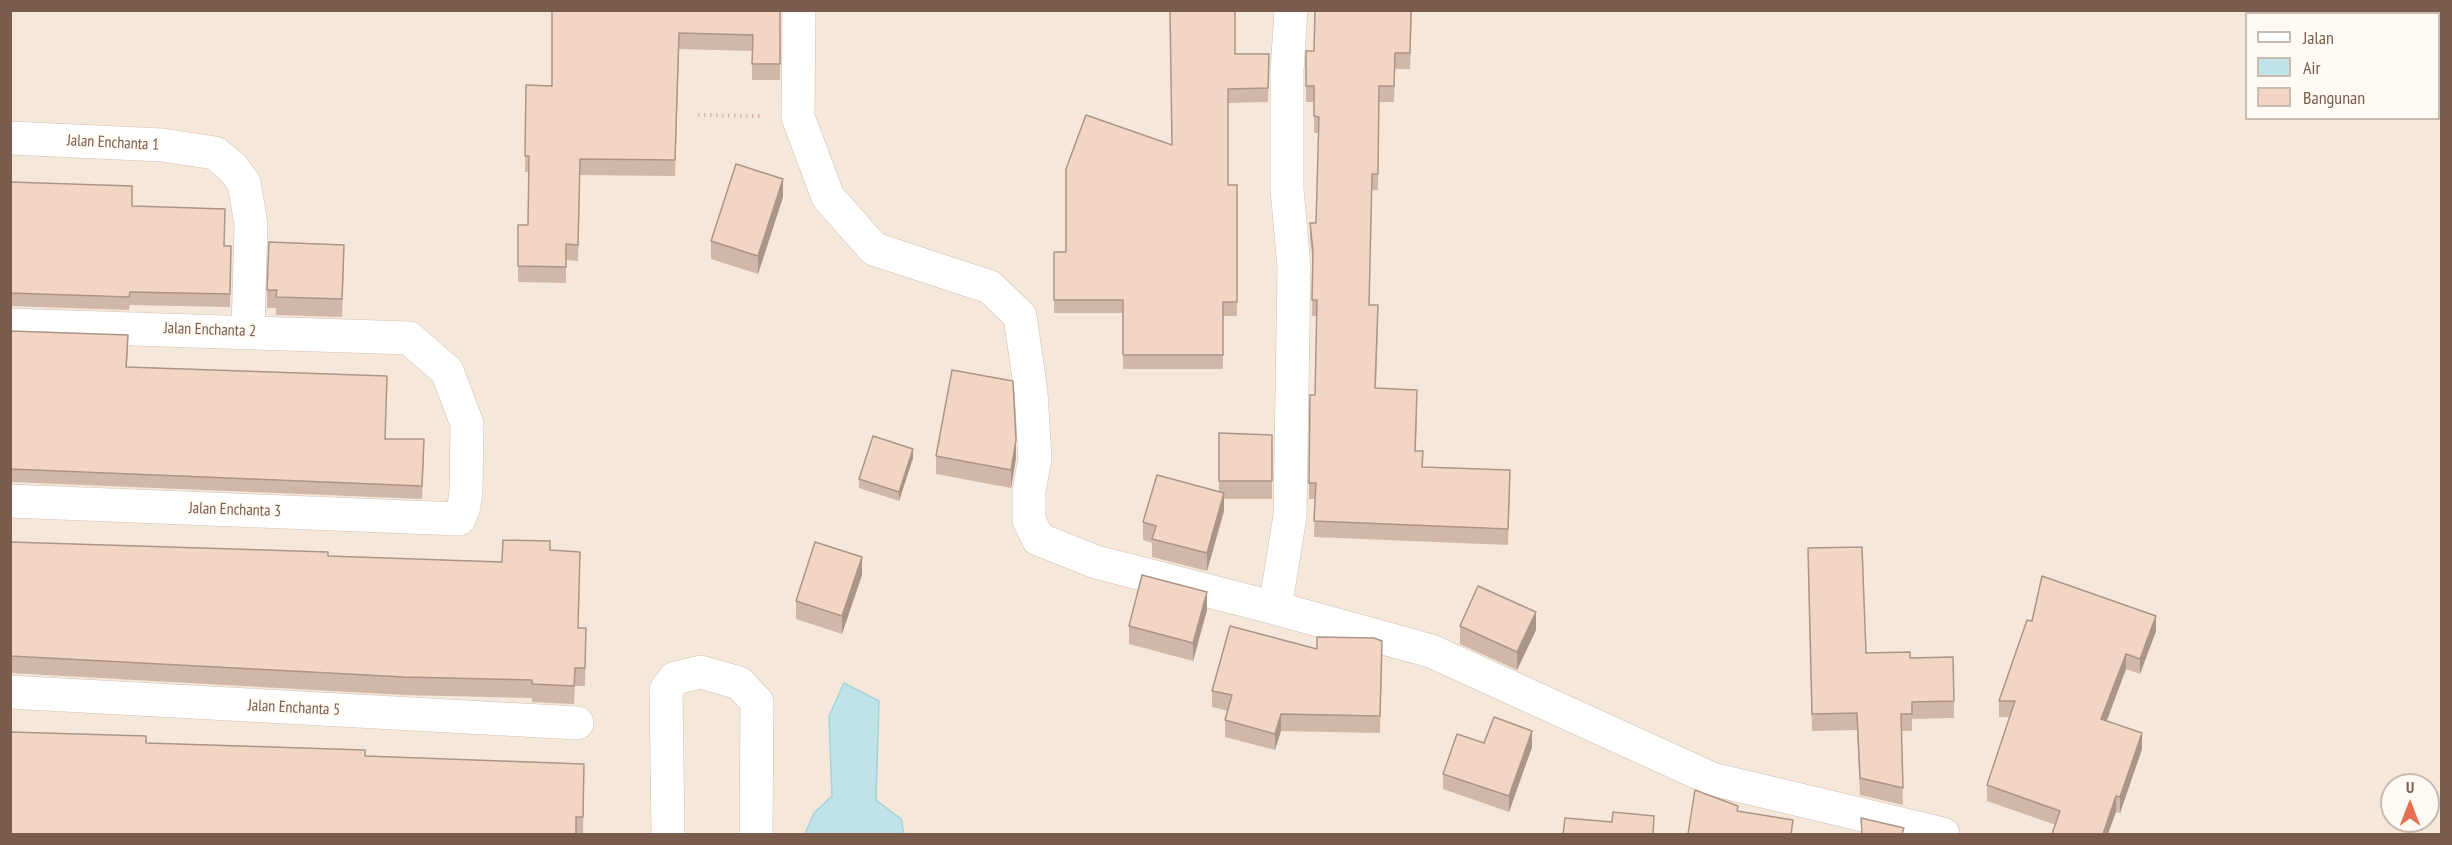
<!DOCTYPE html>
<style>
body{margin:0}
#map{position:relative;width:2452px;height:845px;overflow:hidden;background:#fdf6ec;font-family:"PT Sans Narrow",sans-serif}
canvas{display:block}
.frame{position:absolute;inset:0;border:12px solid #7a5c4d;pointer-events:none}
.legend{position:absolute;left:2245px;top:12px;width:195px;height:108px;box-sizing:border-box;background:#fffaf3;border:2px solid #cabbb1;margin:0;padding:8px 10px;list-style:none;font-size:18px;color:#7a5c4d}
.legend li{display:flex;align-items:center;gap:12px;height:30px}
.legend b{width:30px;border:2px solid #cabbb1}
.north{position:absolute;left:2380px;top:773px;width:60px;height:60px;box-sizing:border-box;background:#fffaf3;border:2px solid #cabbb1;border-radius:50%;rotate:0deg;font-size:16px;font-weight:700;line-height:24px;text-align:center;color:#7a5c4d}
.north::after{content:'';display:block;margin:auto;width:21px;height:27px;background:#e76f51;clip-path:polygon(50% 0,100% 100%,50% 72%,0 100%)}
</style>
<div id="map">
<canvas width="2452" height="845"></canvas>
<div class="frame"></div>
<ul class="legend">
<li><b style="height:8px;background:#fff"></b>Jalan</li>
<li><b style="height:16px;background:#bfe3e8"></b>Air</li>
<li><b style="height:16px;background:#f3d5c3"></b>Bangunan</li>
</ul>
<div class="north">U</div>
</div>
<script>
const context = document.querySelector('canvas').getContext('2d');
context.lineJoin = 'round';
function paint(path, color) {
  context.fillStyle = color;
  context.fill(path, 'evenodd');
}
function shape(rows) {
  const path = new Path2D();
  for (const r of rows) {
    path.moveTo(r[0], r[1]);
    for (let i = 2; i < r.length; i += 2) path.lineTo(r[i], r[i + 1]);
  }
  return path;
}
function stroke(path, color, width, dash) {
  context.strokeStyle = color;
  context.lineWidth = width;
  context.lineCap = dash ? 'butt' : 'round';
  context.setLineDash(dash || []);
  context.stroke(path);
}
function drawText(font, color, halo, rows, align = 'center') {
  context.font = font + ' "PT Sans Narrow",sans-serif';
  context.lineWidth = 4.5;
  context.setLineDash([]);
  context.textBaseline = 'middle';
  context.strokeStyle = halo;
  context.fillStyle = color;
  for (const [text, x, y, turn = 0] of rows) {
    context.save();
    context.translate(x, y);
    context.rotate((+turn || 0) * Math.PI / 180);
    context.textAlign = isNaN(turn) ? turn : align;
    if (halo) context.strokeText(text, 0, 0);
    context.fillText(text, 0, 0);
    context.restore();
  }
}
const residential = shape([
 [10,11,2441,11,2441,834,11,834],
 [2246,14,2438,14,2438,118,2246,118],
 [2392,785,2428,785,2428,821,2392,821]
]);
const water = shape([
 [844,683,879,701,876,800,901,819,904,834,805,834,814,813,832,796,829,716,844,683]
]);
const path = shape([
 [698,115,761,116]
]);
const street = shape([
 [799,10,798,117,828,197,874,249,990,287,1020,316,1031,392,1035,459,1029,491,1029,520,1038,539,1096,562,1275,608],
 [1291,10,1287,72,1287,189,1294,267,1290,516,1275,608,1431,651,1712,779,1943,834],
 [10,138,162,145,215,153,233,168,244,183,251,224,248,331],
 [10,325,409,338,447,371,467,424,466,491,464,506,459,519,10,501],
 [10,692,577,723],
 [668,834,666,690,675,678,701,672,739,683,757,702,756,834]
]);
const wall = shape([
 [552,10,780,10,780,80,752,80,752,51,679,49,675,176,580,175,578,261,566,260,566,283,518,282,518,225,528,225,529,172,525,172,526,85,552,86],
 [1412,10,1410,69,1395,69,1394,102,1379,102,1378,190,1372,190,1369,305,1378,321,1376,388,1417,406,1416,451,1423,467,1510,486,1508,545,1314,537,1315,499,1309,499,1309,483,1315,395,1317,316,1312,316,1313,265,1310,239,1310,223,1316,223,1319,133,1314,133,1314,102,1306,102,1306,57,1314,51],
 [1235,54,1269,54,1268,102,1228,103,1228,185,1237,185,1237,316,1223,316,1223,369,1123,369,1123,313,1054,313,1054,252,1066,252,1172,145],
 [10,182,132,206,225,246,231,246,230,307,130,305,129,310,10,306],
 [783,197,758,274,711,259,711,241],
 [344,262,342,317,276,315,276,308,267,308,267,290],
 [10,331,128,348,127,367,385,439,424,452,422,499,11,482],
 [1219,433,1272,435,1272,499,1224,499,1224,511,1207,571,1152,557,1152,543,1143,540,1143,522,1219,492],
 [936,456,1016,458,1011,488,936,474],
 [913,458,899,501,859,488,859,479],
 [10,542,328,556,502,562,550,550,578,628,586,628,585,686,575,686,574,704,532,702,532,698,404,695,10,673],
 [1808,565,1866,653,1910,658,1954,701,1954,718,1912,719,1912,731,1901,731,1903,805,1860,795,1857,730,1812,731],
 [862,575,842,634,796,619,796,601],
 [1207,610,1193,661,1129,644,1129,626],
 [2032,621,2156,631,2140,674,2126,669,2107,721,2142,749,2120,813,2116,812,2056,825,1987,801,1987,785,2010,717,1999,717,1999,701],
 [1460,626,1536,630,1517,670,1460,644],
 [1317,649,1382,657,1380,733,1281,731,1275,750,1225,737,1225,720,1228,711,1212,707,1212,691],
 [146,743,365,756,584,781,583,834,10,834],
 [1484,743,1532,747,1509,812,1443,789,1443,774]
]);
const shadedWall = shape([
 [783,179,783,197,758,274,758,256],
 [1016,440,1016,458,1011,488,1011,470],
 [913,449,913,458,899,501,899,492],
 [1224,493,1224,511,1207,571,1207,553],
 [862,557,862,575,842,634,842,616],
 [1207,592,1207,610,1193,661,1193,643],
 [1536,612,1536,630,1517,670,1517,652],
 [2156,616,2156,631,2140,674,2140,659],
 [2126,654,2126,669,2101,735,2101,719],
 [1281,714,1281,731,1275,750,1275,734],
 [1532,731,1532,747,1509,812,1509,796],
 [2142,733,2142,749,2120,813,2120,797],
 [2116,796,2116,812,2108,834,2103,834]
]);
const building = shape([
 [552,10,780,10,780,64,752,64,753,35,679,33,675,160,580,159,578,245,566,244,566,267,518,266,518,225,528,225,529,156,525,156,526,85,552,86,552,10],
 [1170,10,1235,10,1235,54,1269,54,1268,88,1228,89,1228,185,1237,185,1237,302,1223,302,1223,355,1123,355,1123,300,1054,300,1054,252,1066,252,1066,169,1086,115,1172,145,1170,10],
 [1315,10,1411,10,1410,53,1395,53,1394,86,1379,86,1378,174,1372,174,1369,305,1378,305,1375,388,1417,390,1415,451,1423,451,1422,467,1510,470,1508,529,1314,521,1316,483,1309,483,1310,395,1315,395,1317,300,1312,300,1313,251,1310,223,1316,223,1319,117,1314,116,1314,86,1306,86,1306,51,1314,51,1315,10],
 [736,164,783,179,758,256,711,241,736,164],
 [10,182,132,186,132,206,225,209,224,246,231,246,230,294,130,292,129,297,10,293,10,182],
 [269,242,344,245,342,299,276,297,277,290,267,290,269,242],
 [10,331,128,335,126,367,387,376,385,439,424,439,422,486,10,469,10,331],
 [952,370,1013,381,1016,440,1011,470,936,456,952,370],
 [1219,433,1272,435,1272,481,1219,481,1219,433],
 [873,436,913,449,899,492,859,479,873,436],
 [1157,475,1224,493,1207,553,1152,539,1156,526,1143,522,1157,475],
 [503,540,550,541,550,550,580,552,578,628,586,628,585,668,575,668,574,686,532,684,532,680,404,677,10,656,10,542,328,552,328,556,502,562,503,540],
 [815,542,862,557,842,616,796,601,815,542],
 [1862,547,1866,653,1910,652,1910,658,1953,657,1954,701,1912,702,1912,714,1901,714,1903,788,1860,778,1857,713,1812,714,1808,548,1862,547],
 [1142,575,1207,592,1193,643,1129,626,1142,575],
 [2042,576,2156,616,2140,659,2126,654,2101,719,2142,733,2120,797,2116,796,2103,834,2052,834,2060,811,1987,785,2015,701,1999,701,2027,620,2032,621,2042,576],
 [1478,586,1536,612,1517,652,1460,626,1478,586],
 [1230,626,1317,649,1317,637,1374,638,1382,641,1380,716,1281,714,1275,734,1225,720,1232,695,1212,691,1230,626],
 [1494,717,1532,731,1509,796,1443,774,1457,734,1484,743,1494,717],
 [10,732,146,736,146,743,365,750,365,756,584,764,583,817,576,817,576,834,10,834,10,732],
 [1695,790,1738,806,1737,811,1793,820,1791,834,1688,834,1695,790],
 [1613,812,1654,816,1653,834,1563,834,1565,818,1612,822,1613,812],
 [1861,818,1904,828,1902,834,1862,834,1861,818]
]);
const streetNames = [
 ["Jalan Enchanta 1",113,143,3],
 ["Jalan Enchanta 2",210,330,2],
 ["Jalan Enchanta 3",235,510,2],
 ["Jalan Enchanta 5",294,708,3]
];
paint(residential, '#f5e8da');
paint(water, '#bfe3e8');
stroke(water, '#a5d3da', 1.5);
stroke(street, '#d1beb0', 34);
stroke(path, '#d9b8a5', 4, [1.5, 4.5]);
stroke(street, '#fff', 33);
paint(wall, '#d1b7a8');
paint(shadedWall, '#aa9588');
paint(building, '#f3d5c3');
stroke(building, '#aa9588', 1.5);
drawText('16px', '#7a5c4d', '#fffaf3', streetNames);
</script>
